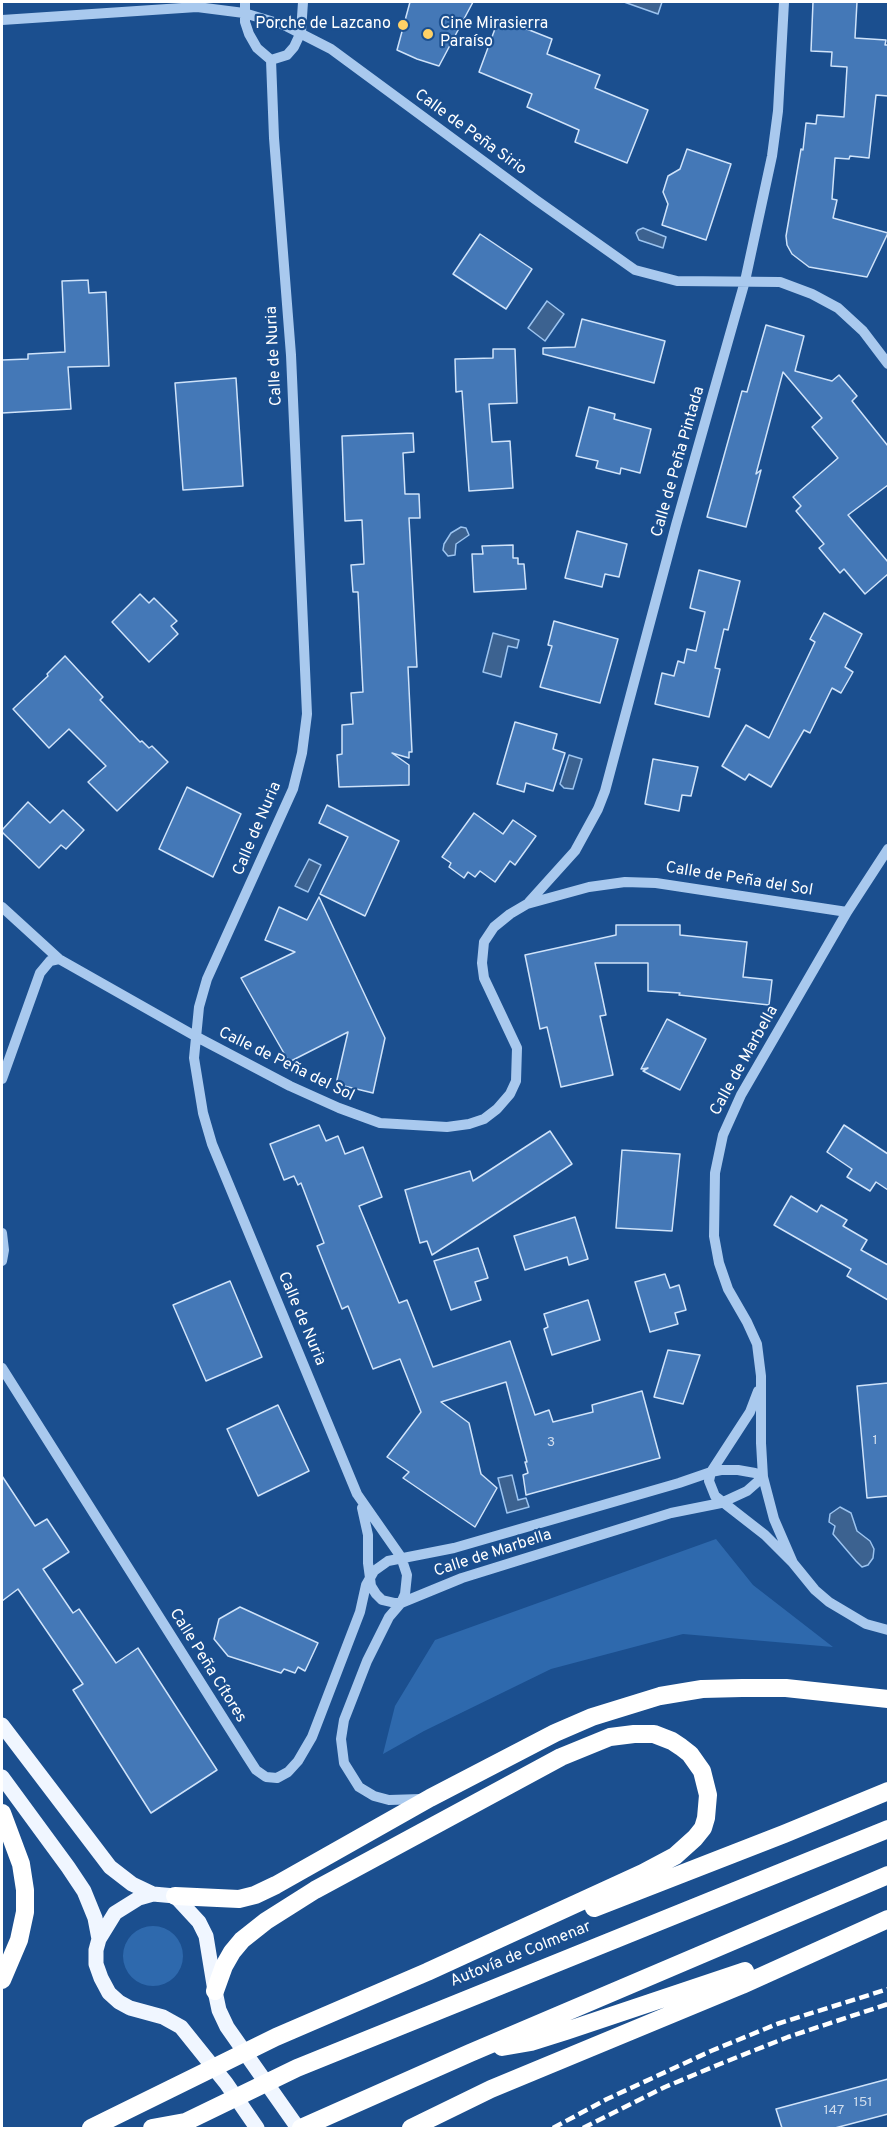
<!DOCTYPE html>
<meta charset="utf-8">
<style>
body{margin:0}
#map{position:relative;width:890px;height:2130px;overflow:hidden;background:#1b4f8f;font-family:Overpass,sans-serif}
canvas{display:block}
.frame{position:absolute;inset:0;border:3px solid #fff;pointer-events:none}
</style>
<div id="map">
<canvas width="890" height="2130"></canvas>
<div class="frame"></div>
</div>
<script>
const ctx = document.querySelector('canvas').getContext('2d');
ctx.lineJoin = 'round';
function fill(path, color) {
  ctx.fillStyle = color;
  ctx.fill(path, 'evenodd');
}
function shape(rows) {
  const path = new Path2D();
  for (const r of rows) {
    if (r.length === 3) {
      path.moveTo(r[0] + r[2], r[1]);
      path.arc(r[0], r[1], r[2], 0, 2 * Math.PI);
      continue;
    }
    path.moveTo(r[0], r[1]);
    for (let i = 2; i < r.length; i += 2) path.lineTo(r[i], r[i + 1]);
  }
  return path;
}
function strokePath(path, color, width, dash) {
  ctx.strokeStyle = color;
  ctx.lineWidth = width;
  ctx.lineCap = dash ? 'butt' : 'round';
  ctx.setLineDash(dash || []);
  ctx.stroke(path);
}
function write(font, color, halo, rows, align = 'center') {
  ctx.font = font + ' Overpass,sans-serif';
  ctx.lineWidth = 4.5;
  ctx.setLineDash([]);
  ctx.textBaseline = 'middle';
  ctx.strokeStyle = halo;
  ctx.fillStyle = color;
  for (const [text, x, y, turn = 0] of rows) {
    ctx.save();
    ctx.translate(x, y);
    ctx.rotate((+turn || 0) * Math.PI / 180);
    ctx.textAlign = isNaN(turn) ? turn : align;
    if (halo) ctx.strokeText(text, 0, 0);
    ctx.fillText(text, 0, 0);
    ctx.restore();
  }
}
fill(shape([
 [716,1539,753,1585,833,1647,683,1634,551,1669,424,1731,383,1754,395,1706,435,1640],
 [153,1956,30]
]), '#2e69ad');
const water = shape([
 [624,2,662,2,658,14,624,2],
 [643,228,666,237,663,248,639,240,636,233,638,230,643,228],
 [547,301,564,314,545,341,528,328,547,301],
 [461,527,466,528,469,535,456,544,455,555,448,556,443,550,444,544,451,533,461,527],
 [493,633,519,640,517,648,508,646,501,677,483,672,493,633],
 [569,755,582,759,573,789,564,788,560,784,569,755],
 [309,859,321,865,308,892,295,886,309,859],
 [512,1475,518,1500,526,1498,529,1507,507,1513,498,1478,512,1475],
 [840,1507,851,1513,857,1531,870,1541,874,1549,873,1558,868,1565,862,1567,856,1561,833,1534,835,1526,829,1522,830,1514,840,1507]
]);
fill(water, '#3c6290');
strokePath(water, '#9cc4f0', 1.5);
const building = shape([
 [410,2,473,2,439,66,417,59,397,50,410,2],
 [813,2,857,2,855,38,886,40,885,45,888,45,888,96,876,95,869,158,850,156,849,159,835,158,832,199,837,200,833,218,888,233,867,277,809,267,792,254,787,245,786,236,801,149,803,150,806,123,816,124,817,115,844,117,847,67,831,66,832,52,811,51,813,2],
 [499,18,552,39,547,54,600,75,595,88,648,110,627,163,575,142,579,130,527,107,532,94,479,72,499,18],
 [687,149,731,164,706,240,662,225,668,204,663,192,668,176,680,169,687,149],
 [480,234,532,269,506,309,453,274,480,234],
 [88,280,89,293,106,292,109,366,68,367,71,409,2,413,2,360,28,359,28,354,65,352,62,281,88,280],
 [582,319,665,341,654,383,543,354,543,348,575,347,582,319],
 [766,325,804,336,795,371,832,381,839,375,857,396,852,401,888,446,888,485,848,515,888,562,888,574,865,594,844,569,840,573,819,548,824,544,796,511,801,506,793,497,838,458,812,427,822,418,783,372,756,474,761,470,746,527,707,517,742,391,747,392,766,325],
 [493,349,515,349,517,403,489,404,492,442,510,441,513,488,469,491,462,391,456,392,455,359,493,358,493,349],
 [236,378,243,486,183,490,175,383,236,378],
 [589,407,615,414,614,419,651,429,640,473,621,468,620,474,596,468,598,461,576,456,589,407],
 [413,433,414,452,403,453,405,494,419,494,420,518,409,518,417,667,408,667,412,752,409,752,409,758,392,753,409,765,409,785,339,787,337,755,342,754,342,725,353,724,351,693,363,692,358,592,353,592,351,565,364,564,362,520,345,521,342,436,413,433],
 [577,531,627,544,619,577,605,574,602,587,565,578,577,531],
 [513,545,513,558,518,558,518,564,524,564,526,589,474,592,472,554,483,554,482,546,513,545],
 [699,570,740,581,728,630,724,629,715,668,720,669,709,717,655,704,662,673,674,676,678,661,684,663,687,649,696,651,705,612,690,608,699,570],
 [140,594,149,603,154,598,177,621,171,626,178,634,149,662,112,622,140,594],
 [824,613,862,634,845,667,853,672,841,693,832,688,810,733,804,730,771,787,749,774,745,780,722,766,746,725,769,738,815,642,810,639,824,613],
 [554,621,618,639,600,703,540,687,552,646,548,645,554,621],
 [65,656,103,697,100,700,140,742,142,741,149,748,152,746,168,762,117,811,88,782,106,766,69,729,49,748,13,709,48,676,47,674,65,656],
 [515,722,557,734,553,749,565,753,553,791,526,783,524,792,497,784,515,722],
 [653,759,698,767,691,796,682,795,679,811,645,804,653,759],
 [187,787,241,814,213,877,159,849,187,787],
 [28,802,50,823,63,810,84,830,66,849,61,845,39,868,2,832,2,830,28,802],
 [327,805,399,841,365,916,320,894,348,837,319,823,327,805],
 [474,813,503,834,513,820,536,836,515,865,510,861,495,882,480,871,475,877,468,872,464,878,449,867,451,863,442,857,474,813],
 [319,897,385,1038,373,1093,336,1084,348,1032,289,1062,241,978,295,952,265,940,279,907,307,920,319,897],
 [616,925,680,925,680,935,747,942,743,977,772,980,769,1005,679,995,680,993,648,991,648,963,595,963,606,1015,600,1016,613,1075,561,1087,547,1027,540,1029,525,955,616,935,616,925],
 [667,1019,706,1039,680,1090,643,1071,648,1068,641,1069,667,1019],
 [319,1125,326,1141,338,1136,345,1154,363,1147,382,1197,359,1206,399,1303,407,1300,433,1367,510,1341,535,1415,549,1410,553,1422,593,1412,592,1405,642,1391,660,1458,526,1495,523,1475,528,1473,525,1462,527,1462,506,1382,441,1402,469,1423,481,1474,497,1488,475,1527,403,1478,409,1472,387,1457,421,1412,400,1359,373,1369,348,1306,342,1309,317,1246,324,1243,301,1183,298,1185,294,1176,284,1180,270,1144,319,1125],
 [844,1125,888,1154,888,1190,876,1182,870,1191,847,1177,852,1169,827,1152,844,1125],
 [550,1131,572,1164,432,1255,427,1241,420,1243,405,1190,470,1171,473,1181,550,1131],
 [622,1150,680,1154,672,1231,616,1228,622,1150],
 [791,1196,817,1212,821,1205,847,1220,843,1226,867,1240,861,1250,888,1265,888,1300,847,1276,851,1269,774,1225,791,1196],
 [575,1217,588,1259,569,1265,567,1257,525,1270,514,1236,575,1217],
 [478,1248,488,1278,475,1282,481,1300,451,1310,434,1261,478,1248],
 [665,1274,670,1288,679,1285,686,1310,675,1313,678,1324,650,1332,635,1282,665,1274],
 [230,1281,262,1357,206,1381,173,1305,230,1281],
 [588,1300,600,1340,552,1355,544,1329,548,1327,544,1314,588,1300],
 [668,1350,700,1355,683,1404,654,1397,668,1350],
 [888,1383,888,1496,867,1498,857,1386,888,1383],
 [278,1405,309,1471,258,1496,227,1429,278,1405],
 [2,1476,35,1526,47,1519,69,1552,43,1569,73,1613,79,1609,116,1663,138,1648,217,1770,151,1813,73,1690,83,1684,18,1589,2,1601,2,1476],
 [240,1607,318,1643,305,1671,298,1667,295,1673,284,1669,281,1673,228,1656,214,1639,219,1619,240,1607],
 [888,2079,888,2114,835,2128,782,2128,776,2109,888,2079]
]);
fill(building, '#4478b7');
strokePath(building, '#cfe3fa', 1.5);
strokePath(shape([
 [245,2,245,22,249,34,257,48,271,60,287,55,294,47,301,32,303,2],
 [2,20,197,7,244,13,284,25,331,49,536,200,635,270,677,281,780,282,812,294,838,308,863,331,888,364],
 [271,60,274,138,291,355,307,714,302,753,293,789,207,979,199,1007,194,1058,203,1113,212,1144,357,1494,401,1557,407,1575,405,1594,401,1603,389,1617,367,1661,344,1720,341,1739,344,1763,359,1787,374,1796,389,1800,421,1799],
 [529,902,575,851,598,809,605,791,676,525,745,281,772,156,778,111,784,2],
 [2,907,59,959,195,1036,290,1086,339,1108,380,1123,447,1127,469,1124,484,1119,497,1109,510,1094,516,1081,517,1048,484,978,482,963,484,942,494,927,510,914,527,904,589,887,625,882,656,883,847,912],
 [2,1079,40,973,50,961,59,959],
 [2,1233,4,1250,2,1261],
 [2,1368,247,1756,256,1770,266,1777,277,1778,288,1772,298,1761,312,1737,360,1612,366,1585,374,1571,388,1561,454,1548,679,1483,711,1472,721,1470,738,1470,755,1473,763,1477,747,1491,721,1503,671,1513,462,1578,401,1603,395,1603,382,1600,376,1594,371,1586,370,1578,368,1563,368,1535,362,1508],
 [758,1391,750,1412,711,1472,709,1481,715,1496,765,1535,793,1563,815,1590,829,1602,866,1624,888,1630],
 [793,1563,774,1519,763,1477,761,1443,761,1376,757,1344,747,1322,728,1289,719,1263,714,1236,715,1173,723,1135,741,1095,847,912,888,849]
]), '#a9c9ee', 10);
strokePath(shape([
 [2,1725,110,1867,132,1884,153,1894],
 [2,1777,68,1867,84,1891,95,1918,99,1939],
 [257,2128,226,2083,181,2027,163,2017,130,2008,119,2002,109,1993,101,1978,96,1964,96,1950,99,1939,115,1913,139,1898,153,1894,175,1896,199,1922,206,1936,215,1991,219,2010,227,2027,298,2128]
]), '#f0f6ff', 15);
strokePath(shape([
 [2,1813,21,1864,25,1890,25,1912,19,1940,2,1980],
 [175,1896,239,1899,255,1895,276,1885,430,1798,555,1733,592,1717,660,1696,702,1689,742,1688,786,1688,888,1699],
 [594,1908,784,1834,888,1791],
 [502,2047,531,2042,566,2031,745,1971],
 [91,2128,276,2037,427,1972,643,1873,675,1856,695,1838,703,1828,706,1818,708,1795,702,1771,690,1754,681,1747,672,1741,654,1734,634,1734,610,1737,561,1757,315,1890,266,1921,242,1940,232,1952,224,1966,215,1991],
 [152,2128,185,2122],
 [173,2128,297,2068,888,1829],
 [301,2128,470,2053,888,1875],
 [411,2128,491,2089,742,1985,888,1919]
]), '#fff', 18);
strokePath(shape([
 [553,2128,607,2099,711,2051,777,2024,888,1989],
 [583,2128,665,2087,720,2064,788,2037,888,2004]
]), '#fff', 4.5, [10, 4.5]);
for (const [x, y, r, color] of [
 [403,25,6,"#ffd166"],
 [428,34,6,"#ffd166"]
]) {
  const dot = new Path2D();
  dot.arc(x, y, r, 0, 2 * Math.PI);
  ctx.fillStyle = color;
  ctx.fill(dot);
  strokePath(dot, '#1b4f8f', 2);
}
write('14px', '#d0dded', null, [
 ["1",875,1441],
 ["3",551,1443],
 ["151",863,2103],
 ["147",834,2111]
]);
write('16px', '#fff', '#1b4f8f', [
 ["Porche de Lazcano",391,25],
 ["Cine Mirasierra",440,25,"left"],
 ["Paraíso",440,43,"left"]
], 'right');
write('16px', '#fff', '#1b4f8f', [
 ["Calle de Peña Sirio",470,133,36],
 ["Calle de Nuria",275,356,-93],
 ["Calle de Peña Pintada",679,462,-74],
 ["Calle de Nuria",258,829,-67],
 ["Calle de Peña del Sol",739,880,9],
 ["Calle de Marbella",745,1061,-61],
 ["Calle de Peña del Sol",286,1065,26],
 ["Calle de Nuria",301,1319,67],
 ["Calle de Marbella",493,1554,-18],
 ["Calle Peña Cítores",207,1666,58],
 ["Autovía de Colmenar",521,1955,-22]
]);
</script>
